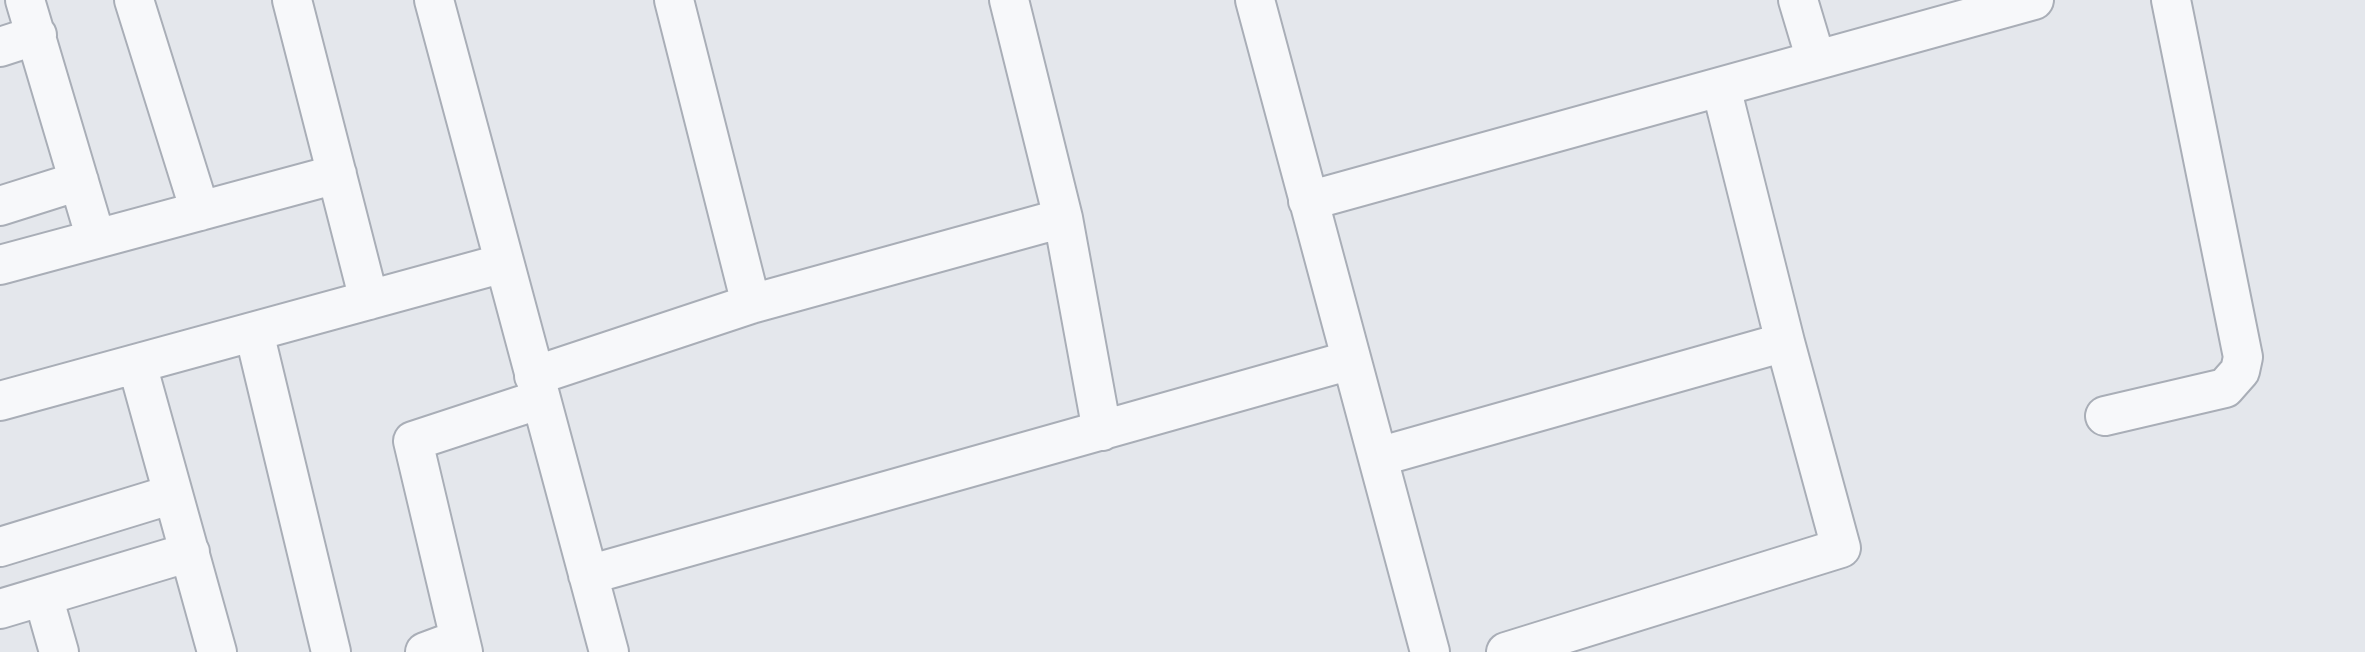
<!DOCTYPE html>
<style>
body{margin:0}
canvas{display:block;background:#e4e7ec}
</style>
<canvas width="2365" height="652"></canvas>
<script>
const ctx = document.querySelector('canvas').getContext('2d');
ctx.lineJoin = 'round';
function shape(rows) {
  const path = new Path2D();
  for (const r of rows) {
    path.moveTo(r[0], r[1]);
    for (let i = 2; i < r.length; i += 2) path.lineTo(r[i], r[i + 1]);
  }
  return path;
}
function strokePath(path, color, width, dash) {
  ctx.strokeStyle = color;
  ctx.lineWidth = width;
  ctx.lineCap = dash ? 'butt' : 'round';
  ctx.setLineDash(dash || []);
  ctx.stroke(path);
}
const minor = shape([
 [25,0,96,239],
 [134,0,200,211],
 [292,0,369,300],
 [434,0,609,652],
 [674,0,751,304],
 [1009,0,1063,218,1102,431],
 [1255,0,1430,652],
 [1798,0,1816,60],
 [0,47,37,35],
 [1308,201,2034,0],
 [0,206,79,181],
 [0,265,337,174],
 [254,332,331,652],
 [137,364,217,652],
 [534,376,751,304,1063,218],
 [0,401,504,263],
 [2105,416,2225,388,2240,371,2243,357,2171,0],
 [1378,457,1785,342,1721,87],
 [0,547,173,494],
 [588,575,1351,360],
 [43,596,59,652],
 [0,609,190,552],
 [425,652,460,639],
 [463,652,413,441,541,399],
 [1506,652,1841,548,1785,342]
]);
strokePath(minor, '#a9aeb7', 42);
strokePath(minor, '#f7f8fa', 38);
</script>
